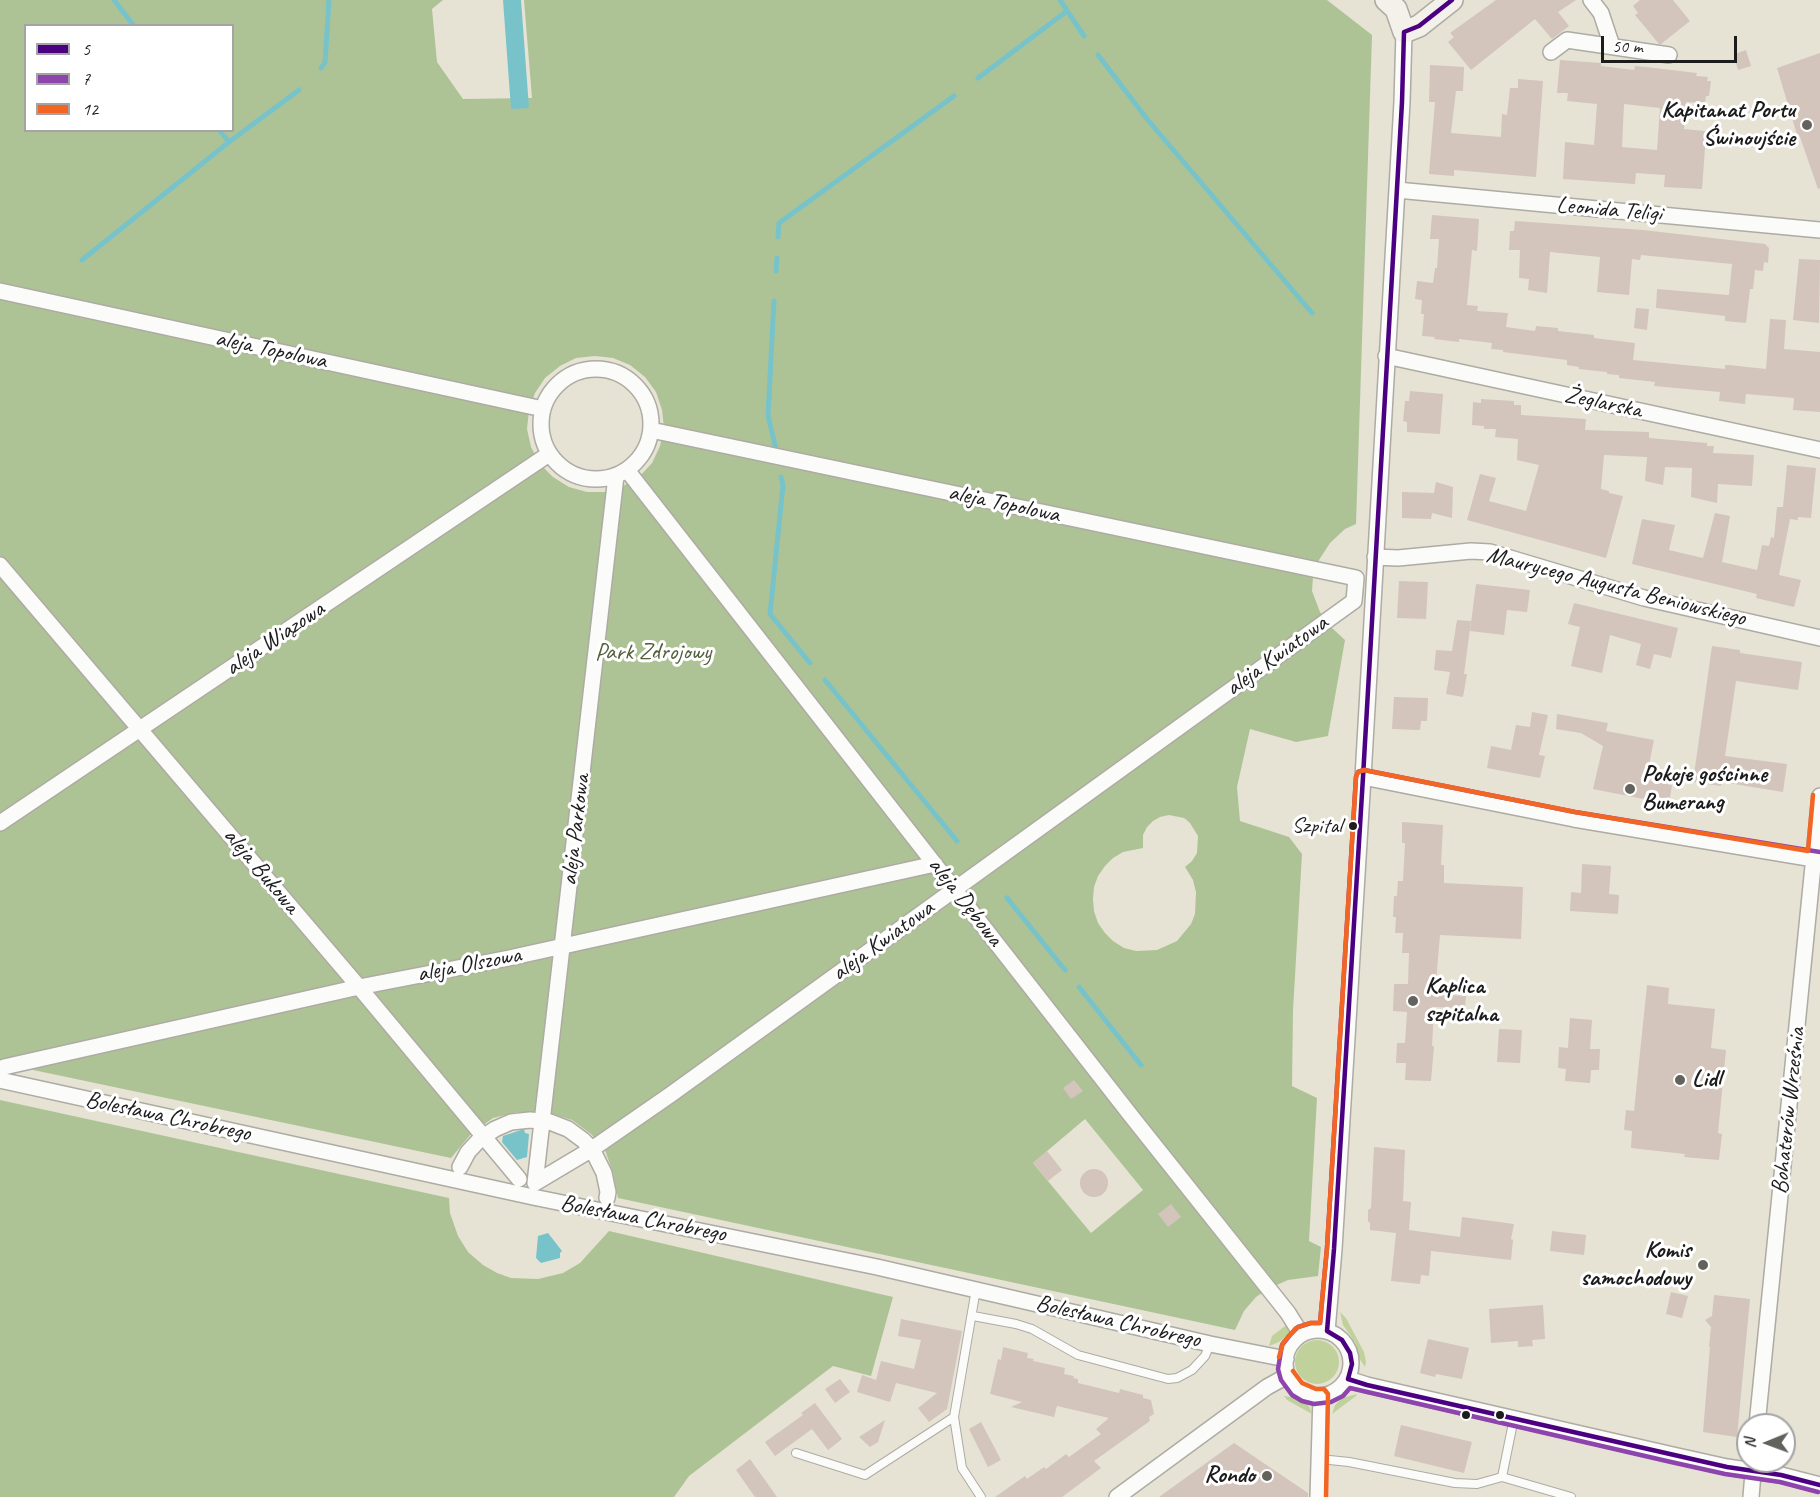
<!DOCTYPE html>
<meta charset="utf-8">
<style>
body{margin:0}
#map{position:relative;width:1820px;height:1497px;overflow:hidden;background:#e6e3d5;font-family:Caveat,sans-serif}
canvas{display:block}
.legend{position:absolute;left:24px;top:24px;width:210px;height:108px;box-sizing:border-box;background:#fff;border:2px solid #a4a4a4;margin:0;padding:8px 10px;list-style:none;font-size:18px;color:#1c1c1c}
.legend li{display:flex;align-items:center;gap:12px;height:30px}
.legend b{width:30px;border:2px solid #a4a4a4}
.north{position:absolute;left:1736px;top:1413px;width:60px;height:60px;box-sizing:border-box;background:#fff;border:2px solid #a4a4a4;border-radius:50%;rotate:269deg;font-size:16px;font-weight:700;line-height:24px;text-align:center;color:#1c1c1c}
.north::after{content:'';display:block;margin:auto;width:21px;height:27px;background:#63625d;clip-path:polygon(50% 0,100% 100%,50% 72%,0 100%)}
.scale{position:absolute;left:1601px;top:36px;width:136px;height:27px;box-sizing:border-box;border:3px solid #1c1c1c;border-top:0;padding-left:8px;font-size:18px;line-height:21px;white-space:nowrap;color:#1c1c1c;-webkit-text-stroke:4px #fff;paint-order:stroke}
</style>
<div id="map">
<canvas width="1820" height="1497"></canvas>
<ul class="legend">
<li><b style="height:8px;background:#4b0082"></b>5</li>
<li><b style="height:8px;background:#8e44ad"></b>7</li>
<li><b style="height:8px;background:#f26522"></b>12</li>
</ul>
<div class="north">N</div>
<div class="scale">50 m</div>
</div>
<script>
const ctx = document.querySelector('canvas').getContext('2d');
ctx.lineJoin = 'round';
function fill(path, color) {
  ctx.fillStyle = color;
  ctx.fill(path, 'evenodd');
}
function shape(rows) {
  const path = new Path2D();
  for (const r of rows) {
    if (r.length === 3) {
      path.moveTo(r[0] + r[2], r[1]);
      path.arc(r[0], r[1], r[2], 0, 2 * Math.PI);
      continue;
    }
    path.moveTo(r[0], r[1]);
    for (let i = 2; i < r.length; i += 2) path.lineTo(r[i], r[i + 1]);
  }
  return path;
}
function strokePath(path, color, width, dash) {
  ctx.strokeStyle = color;
  ctx.lineWidth = width;
  ctx.lineCap = dash ? 'butt' : 'round';
  ctx.setLineDash(dash || []);
  ctx.stroke(path);
}
function write(font, color, halo, rows, align = 'center') {
  ctx.font = font + ' Caveat,sans-serif';
  ctx.lineWidth = 6;
  ctx.setLineDash([]);
  ctx.textBaseline = 'middle';
  ctx.strokeStyle = halo;
  ctx.fillStyle = color;
  for (const [text, x, y, turn = 0] of rows) {
    ctx.save();
    ctx.translate(x, y);
    ctx.rotate((+turn || 0) * Math.PI / 180);
    ctx.textAlign = isNaN(turn) ? turn : align;
    if (halo) ctx.strokeText(text, 0, 0);
    ctx.fillText(text, 0, 0);
    ctx.restore();
  }
}
fill(shape([
 [1340,1312,1346,1318,1364,1352,1366,1362,1365,1367,1359,1358,1355,1342,1343,1325],
 [1289,1323,1289,1333,1279,1342,1269,1346,1272,1336],
 [1317,1362,22],
 [1357,1394,1356,1396,1332,1414,1335,1405,1342,1398],
 [1284,1396,1297,1398,1305,1401,1310,1408,1312,1414,1287,1400]
]), '#c1d19b');
fill(shape([
 [0,0,443,0,432,9,437,62,463,99,532,98,524,0,1327,0,1372,35,1356,524,1345,529,1330,543,1319,560,1313,577,1312,591,1320,612,1332,628,1345,640,1328,736,1296,742,1250,729,1237,787,1240,821,1289,837,1302,854,1293,1011,1292,1086,1317,1098,1309,1241,1321,1247,1318,1276,1288,1280,1268,1289,1256,1297,1244,1311,1235,1330,618,1198,613,1173,605,1150,591,1134,572,1120,549,1113,517,1112,493,1118,471,1134,451,1158,0,1063],
 [26,26,232,26,232,130,26,130],
 [595,356,613,358,630,365,645,377,656,392,662,410,664,428,660,446,652,463,639,477,623,486,605,492,587,492,569,487,553,477,540,464,531,447,527,429,529,411,535,393,545,378,560,366,576,358],
 [1169,815,1184,818,1190,823,1198,836,1197,853,1192,861,1185,867,1193,880,1196,892,1195,914,1191,924,1177,941,1157,950,1136,951,1124,948,1113,941,1105,933,1098,923,1094,911,1093,899,1094,887,1098,876,1105,866,1113,858,1123,852,1143,848,1143,835,1147,827,1153,821,1160,817],
 [1085,1119,1143,1190,1091,1233,1033,1163],
 [0,1100,449,1198,450,1213,458,1236,468,1252,483,1265,497,1273,511,1278,538,1279,563,1273,580,1263,609,1231,893,1297,871,1376,833,1366,689,1476,674,1497,0,1497]
]), '#aec395');
fill(shape([
 [503,0,521,0,529,108,511,109],
 [524,1129,525,1133,529,1134,527,1157,517,1160,502,1142,503,1136],
 [548,1233,562,1251,560,1253,560,1258,541,1263,536,1258,538,1236]
]), '#77c3c9');
strokePath(shape([
 [114,0,134,26],
 [1060,0,1084,36],
 [1098,55,1147,119,1312,313],
 [321,68,325,63,329,0],
 [978,78,1067,11],
 [219,130,229,142,299,90],
 [778,237,779,223,954,96],
 [82,260,229,142],
 [776,271,777,258],
 [774,301,768,416,776,449],
 [781,477,783,485,770,614,810,663],
 [825,680,957,841],
 [1007,898,1065,970],
 [1079,987,1141,1065]
]), '#77c3c9', 5);
fill(shape([
 [1496,0,1576,0,1558,12,1569,26,1552,39,1535,19,1471,70,1448,42,1454,37,1450,33],
 [1640,0,1673,0,1690,21,1661,44,1659,44,1635,15,1638,13,1633,6],
 [1746,50,1751,66,1738,70,1735,60,1735,54],
 [1820,53,1820,188,1818,189,1800,137,1798,138,1777,68],
 [1560,60,1601,63,1601,66,1634,70,1635,66,1646,67,1697,73,1696,76,1708,77,1707,81,1711,81,1709,96,1706,96,1705,103,1686,102,1684,129,1714,132,1713,149,1705,148,1702,189,1664,187,1665,175,1636,173,1635,184,1563,179,1565,142,1594,145,1597,104,1567,101,1568,93,1557,93],
 [1624,104,1660,108,1657,150,1622,147],
 [1430,65,1464,67,1463,91,1456,91,1451,133,1501,137,1502,114,1507,115,1510,88,1518,88,1518,79,1543,81,1536,177,1454,170,1454,176,1429,174,1435,102,1429,102],
 [1432,215,1479,219,1477,251,1472,250,1467,305,1478,306,1477,311,1508,313,1506,327,1535,331,1536,326,1558,328,1558,331,1594,335,1594,338,1635,343,1633,360,1725,369,1725,365,1729,365,1766,369,1770,319,1786,320,1784,349,1820,352,1820,412,1793,410,1794,398,1746,394,1745,404,1719,401,1720,392,1654,386,1655,382,1619,378,1619,375,1607,374,1607,372,1579,369,1579,367,1567,365,1567,360,1503,352,1503,350,1491,349,1492,343,1459,339,1459,342,1434,339,1435,337,1422,336,1424,314,1421,314,1422,300,1415,299,1417,281,1433,283,1435,268,1437,268,1439,239,1430,239],
 [1515,221,1643,230,1765,244,1769,248,1768,263,1764,262,1763,271,1755,270,1753,289,1750,289,1746,323,1725,321,1725,316,1656,308,1657,289,1729,295,1732,264,1641,255,1640,260,1632,259,1629,295,1597,292,1600,257,1550,252,1547,293,1528,290,1529,279,1519,278,1520,250,1509,250,1510,231,1514,231],
 [1799,259,1820,260,1819,323,1793,320],
 [1636,308,1649,309,1647,330,1634,328],
 [1410,391,1443,394,1440,434,1407,432,1407,422,1403,421,1405,401,1409,401],
 [1481,399,1514,401,1514,405,1521,405,1521,415,1586,419,1585,430,1649,432,1649,438,1707,443,1707,446,1714,446,1713,453,1754,455,1752,486,1718,484,1717,503,1691,497,1692,468,1665,467,1663,485,1645,481,1647,457,1604,455,1601,489,1609,491,1609,493,1623,496,1606,558,1467,520,1480,474,1496,478,1489,501,1526,511,1539,465,1517,460,1518,439,1495,437,1496,429,1484,429,1484,426,1472,425,1473,402,1481,403],
 [1787,465,1816,468,1811,518,1798,517,1798,520,1790,519,1779,575,1801,580,1794,607,1756,598,1757,594,1632,564,1642,519,1675,525,1669,550,1703,558,1715,513,1730,516,1722,562,1757,570,1762,545,1769,546,1771,537,1774,538,1777,507,1783,507],
 [1436,482,1453,487,1452,518,1432,513,1431,519,1402,518,1402,492,1434,493],
 [1399,581,1428,582,1426,619,1397,618],
 [1476,584,1530,590,1527,612,1507,610,1504,635,1470,631],
 [1574,603,1678,628,1671,658,1654,654,1650,669,1636,665,1641,644,1610,635,1602,673,1571,666,1580,627,1568,624],
 [1457,620,1471,621,1464,674,1467,674,1463,697,1446,694,1450,672,1434,670,1436,650,1452,651],
 [1712,646,1740,650,1740,653,1802,662,1798,690,1736,681,1725,756,1787,764,1783,792,1722,782,1721,786,1693,782],
 [1394,697,1428,698,1427,721,1421,721,1420,730,1392,729],
 [1532,712,1548,715,1539,755,1545,756,1540,778,1487,768,1491,746,1511,750,1516,725,1530,727],
 [1557,714,1608,723,1606,731,1654,740,1646,780,1672,785,1669,804,1593,789,1603,746,1581,733,1556,729],
 [1402,822,1443,825,1441,865,1444,865,1444,883,1523,887,1521,939,1440,935,1435,994,1466,996,1465,1008,1434,1007,1432,1046,1434,1046,1431,1081,1405,1080,1406,1063,1396,1063,1397,1043,1405,1043,1407,1012,1393,1011,1394,984,1408,984,1409,953,1402,953,1403,933,1395,933,1396,917,1393,917,1394,896,1397,896,1398,881,1403,881,1405,843,1402,843],
 [1582,864,1611,866,1609,894,1619,895,1618,914,1570,911,1571,892,1581,893],
 [1647,985,1669,988,1668,1004,1715,1009,1711,1048,1726,1050,1718,1133,1722,1134,1719,1160,1684,1157,1685,1154,1631,1148,1632,1131,1624,1130,1626,1110,1634,1111],
 [1570,1018,1592,1020,1590,1049,1600,1049,1599,1070,1591,1070,1590,1083,1565,1081,1566,1069,1558,1068,1559,1047,1568,1048],
 [1499,1029,1522,1030,1520,1063,1497,1062],
 [1074,1080,1083,1091,1071,1099,1063,1088],
 [1374,1147,1405,1150,1403,1201,1411,1202,1409,1230,1460,1237,1462,1217,1514,1224,1511,1239,1513,1240,1511,1260,1431,1251,1429,1276,1421,1275,1420,1284,1391,1281,1396,1233,1370,1230,1370,1223,1368,1221,1368,1210,1371,1208],
 [1047,1151,1062,1170,1048,1181,1033,1163],
 [1094,1183,14],
 [1171,1204,1181,1217,1168,1227,1158,1214],
 [1552,1231,1586,1235,1584,1255,1550,1251],
 [1671,1292,1688,1296,1682,1318,1666,1314],
 [1714,1295,1750,1299,1737,1437,1703,1432,1710,1347,1709,1347,1711,1327,1705,1320,1712,1316],
 [1543,1305,1545,1339,1532,1340,1533,1346,1518,1347,1518,1341,1491,1343,1489,1309],
 [901,1319,962,1331,947,1409,929,1422,918,1408,937,1393,896,1383,890,1402,857,1392,862,1375,876,1380,881,1361,914,1369,921,1340,898,1336],
 [1428,1339,1469,1348,1462,1379,1436,1374,1435,1377,1420,1373],
 [1003,1347,1028,1353,1027,1358,1034,1359,1033,1361,1065,1368,1064,1374,1074,1376,1073,1378,1078,1379,1078,1383,1119,1393,1120,1389,1143,1395,1143,1398,1151,1400,1154,1414,1149,1417,1150,1421,1094,1461,1101,1468,1062,1497,995,1497,1025,1476,1027,1479,1044,1467,1046,1469,1066,1454,1069,1457,1101,1434,1096,1429,1109,1418,1057,1406,1054,1417,1011,1407,1022,1402,990,1394,998,1359,1001,1360],
 [840,1379,850,1392,835,1403,825,1389],
 [815,1403,842,1439,828,1450,812,1429,775,1456,765,1442,803,1415,801,1413],
 [885,1420,878,1442,870,1447,859,1437],
 [981,1422,1001,1460,988,1467,969,1429],
 [1401,1425,1472,1442,1464,1473,1394,1456],
 [1234,1443,1308,1493,1308,1497,1159,1497],
 [750,1459,770,1487,777,1497,755,1497,736,1470]
]), '#d3c4bc');
const lane = shape([
 [973,1316,1016,1324,1032,1329,1078,1355,1168,1379,1177,1378,1192,1370,1205,1356,1210,1344],
 [954,1417,962,1468,981,1497],
 [796,1453,865,1475,954,1417,976,1289],
 [1320,1459,1349,1462,1455,1483,1477,1484,1502,1477,1571,1497],
 [1502,1477,1514,1418]
]);
const street = shape([
 [1591,0,1601,13,1612,46],
 [1551,52,1567,40,1669,55],
 [1397,190,1820,230],
 [0,291,543,409],
 [1386,356,1820,450],
 [596,424,55],
 [627,470,1132,1117,1288,1313,1301,1334],
 [1375,557,1398,558,1471,551,1490,552,1644,598,1820,638],
 [0,565,359,987,519,1179],
 [1363,777,1574,819,1820,860],
 [0,823,549,454],
 [4,1067,359,987,509,958,935,864],
 [0,1080,533,1197,877,1267,1210,1344,1286,1359],
 [460,1167,468,1152,480,1139,495,1129,511,1122,530,1120,550,1122,568,1129,583,1140,592,1149,604,1173,608,1192,607,1198],
 [535,1183,592,1149,670,1095,1354,601,1356,578,651,430],
 [535,1183,616,476],
 [1318,1363,33],
 [1327,1331,1334,1249,1363,777,1402,102,1404,32],
 [1348,1379,1367,1385,1673,1455,1727,1467,1781,1475,1820,1485],
 [1757,1425,1820,796],
 [1117,1497,1267,1387,1287,1376],
 [1318,1497,1321,1396],
 [1751,1497,1754,1461]
]);
const secondary = shape([
 [1386,0,1396,9,1404,32,1419,26,1452,0]
]);
strokePath(lane, '#adaba3', 10);
strokePath(street, '#adaba3', 18);
strokePath(secondary, '#adaba3', 24);
strokePath(lane, '#fbfbf9', 8);
strokePath(street, '#fbfbf9', 15);
strokePath(secondary, '#f4f1eb', 21);
strokePath(shape([
 [1452,0,1419,26,1404,32,1402,102,1363,777,1334,1249,1327,1331,1342,1340,1350,1353,1352,1364,1348,1379,1367,1385,1727,1467,1781,1475,1820,1485]
]), '#4b0082', 4.5);
strokePath(shape([
 [1818,1492,1780,1482,1725,1474,1671,1462,1350,1388,1343,1396,1331,1402,1314,1404,1302,1401,1292,1395,1281,1380,1278,1369,1282,1345,1290,1335,1298,1327,1311,1323,1320,1323,1327,1248,1356,777,1358,772,1364,770,1575,812,1820,852]
]), '#8e44ad', 4.5);
strokePath(shape([
 [1279,1357,1283,1343,1296,1328,1310,1323,1320,1323,1327,1248,1356,777,1358,772,1364,770,1575,812,1808,851,1813,795],
 [1293,1371,1302,1383,1316,1389,1324,1389,1328,1394,1326,1497]
]), '#f26522', 4.5);
for (const [x, y, r, color] of [
 [1807,125,6,"#63625d"],
 [1630,789,6,"#63625d"],
 [1353,826,5,"#1c1c1c"],
 [1413,1001,6,"#63625d"],
 [1680,1080,6,"#63625d"],
 [1703,1265,6,"#63625d"],
 [1466,1415,5,"#1c1c1c"],
 [1500,1415,5,"#1c1c1c"],
 [1267,1476,6,"#63625d"]
]) {
  const dot = new Path2D();
  dot.arc(x, y, r, 0, 2 * Math.PI);
  ctx.fillStyle = color;
  ctx.fill(dot);
  strokePath(dot, '#fff', 2);
}
write('22px', '#1c1c1c', '#fff', [
 ["Szpital",1342,826]
], 'right');
write('bold 24px', '#1c1c1c', '#fff', [
 ["Kapitanat Portu",1795,111],
 ["Świnoujście",1795,139],
 ["Pokoje gościnne",1642,775,"left"],
 ["Bumerang",1642,803,"left"],
 ["Kaplica",1425,987,"left"],
 ["szpitalna",1425,1015,"left"],
 ["Lidl",1692,1080,"left"],
 ["Komis",1691,1251],
 ["samochodowy",1691,1279],
 ["Rondo",1255,1476]
], 'right');
write('24px', '#1c1c1c', '#fff', [
 ["Leonida Teligi",1609,210,5],
 ["aleja Topolowa",271,350,12],
 ["Żeglarska",1603,403,12],
 ["aleja Topolowa",1004,504,12],
 ["Maurycego Augusta Beniowskiego",1616,587,14],
 ["aleja Wiązowa",275,639,-34],
 ["aleja Kwiatowa",1277,656,-36],
 ["aleja Parkowa",576,830,-83],
 ["aleja Bukowa",261,871,50],
 ["aleja Dębowa",965,902,52],
 ["aleja Kwiatowa",883,941,-36],
 ["aleja Olszowa",469,965,-11],
 ["Bohaterów Września",1789,1111,-84],
 ["Bolesława Chrobrego",168,1117,12],
 ["Bolesława Chrobrego",643,1219,11],
 ["Bolesława Chrobrego",1118,1322,13]
]);
write('24px', '#525f3c', '#fff', [
 ["Park Zdrojowy",653,653]
]);
</script>
